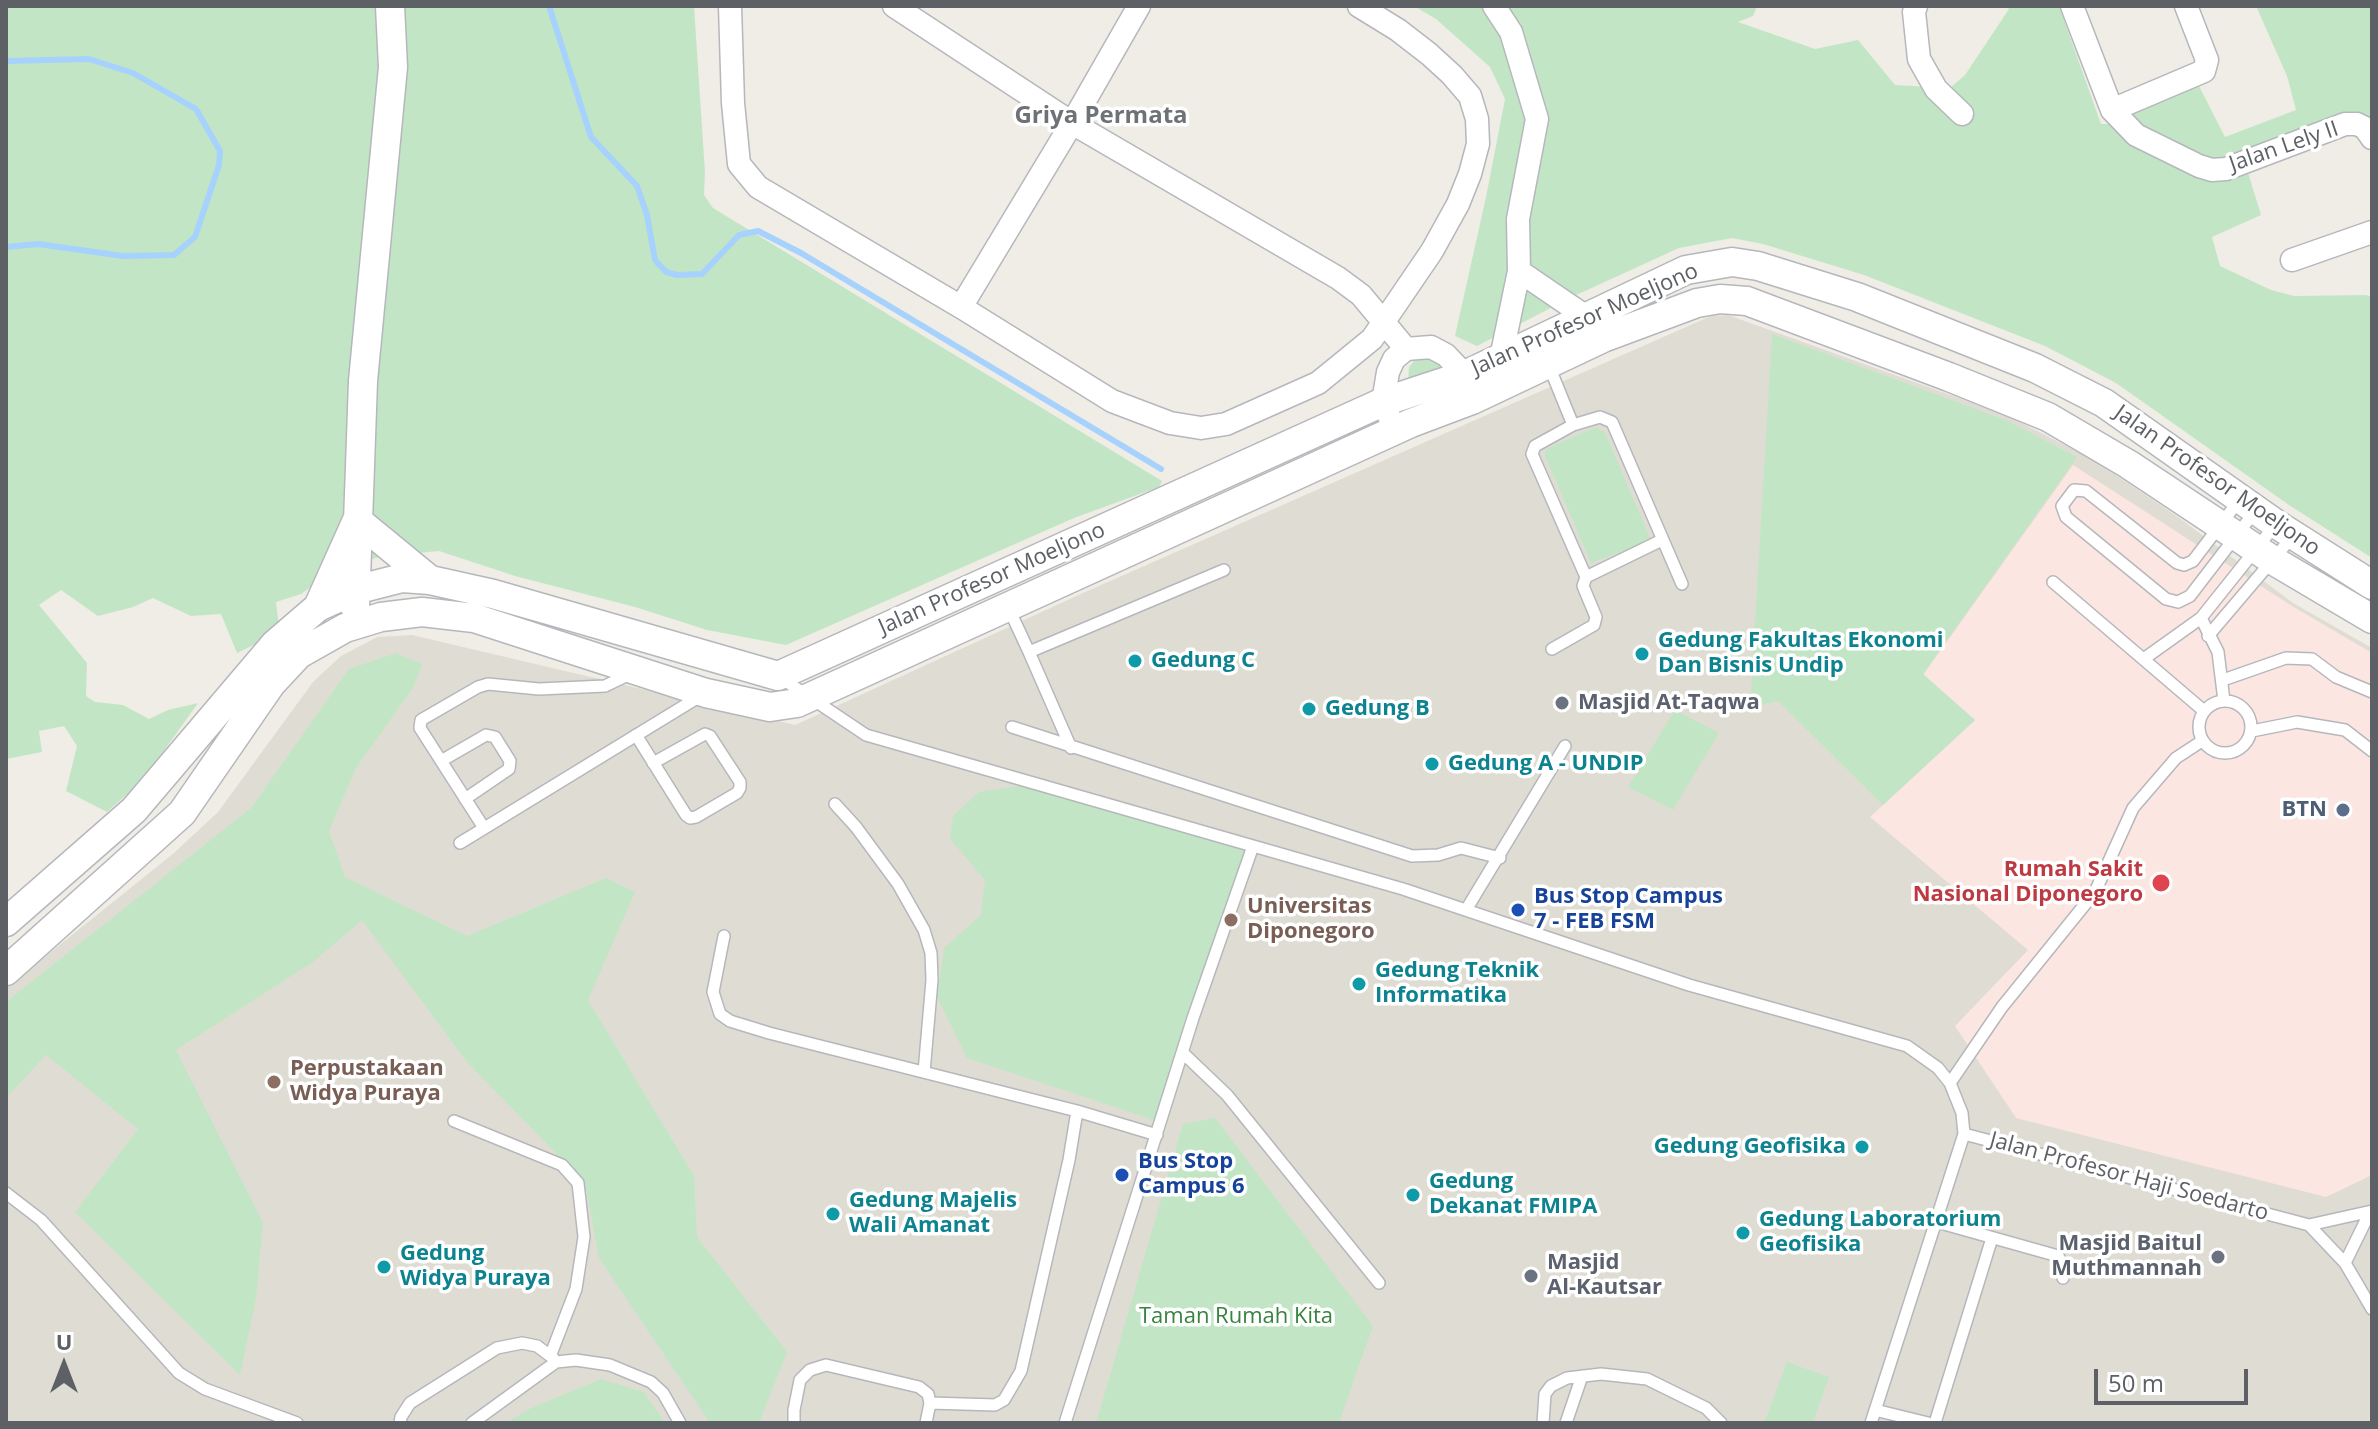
<!DOCTYPE html>
<style>
body{margin:0}
#map{position:relative;width:2378px;height:1429px;overflow:hidden;background:#efede5;font-family:"Open Sans",sans-serif}
canvas{display:block}
.frame{position:absolute;inset:0;border:8px solid #5d6065;pointer-events:none}
.north{position:absolute;left:24px;top:1325px;width:80px;height:80px;-webkit-text-stroke:6px #fff;paint-order:stroke;rotate:0deg;font-size:22px;font-weight:700;line-height:32px;text-align:center;color:#5d6065}
.north::after{content:'';display:block;margin:auto;width:28px;height:36px;background:#5d6065;clip-path:polygon(50% 0,100% 100%,50% 72%,0 100%)}
.scale{position:absolute;left:2094px;top:1369px;width:154px;height:36px;box-sizing:border-box;border:4px solid #5d6065;border-top:0;padding-left:10px;font-size:24px;line-height:28px;white-space:nowrap;color:#5d6065;-webkit-text-stroke:6px #fff;paint-order:stroke}
</style>
<div id="map">
<canvas width="2378" height="1429"></canvas>
<div class="frame"></div>
<div class="north">U</div>
<div class="scale">50 m</div>
</div>
<script>
const ctx = document.querySelector('canvas').getContext('2d');
ctx.lineJoin = 'round';
function fill(path, color) {
  ctx.fillStyle = color;
  ctx.fill(path, 'evenodd');
}
function shape(rows) {
  const path = new Path2D();
  for (const r of rows) {
    if (r.length === 3) {
      path.moveTo(r[0] + r[2], r[1]);
      path.arc(r[0], r[1], r[2], 0, 2 * Math.PI);
      continue;
    }
    path.moveTo(r[0], r[1]);
    for (let i = 2; i < r.length; i += 2) path.lineTo(r[i], r[i + 1]);
  }
  return path;
}
function strokePath(path, color, width, dash) {
  ctx.strokeStyle = color;
  ctx.lineWidth = width;
  ctx.lineCap = dash ? 'butt' : 'round';
  ctx.setLineDash(dash || []);
  ctx.stroke(path);
}
function write(font, color, halo, rows, align = 'center') {
  ctx.font = font + ' "Open Sans",sans-serif';
  ctx.lineWidth = 7;
  ctx.setLineDash([]);
  ctx.textBaseline = 'middle';
  ctx.strokeStyle = halo;
  ctx.fillStyle = color;
  for (const [text, x, y, turn = 0] of rows) {
    ctx.save();
    ctx.translate(x, y);
    ctx.rotate((+turn || 0) * Math.PI / 180);
    ctx.textAlign = isNaN(turn) ? turn : align;
    if (halo) ctx.strokeText(text, 0, 0);
    ctx.fillText(text, 0, 0);
    ctx.restore();
  }
}
fill(shape([
 [1728,315,2006,415,2092,459,2178,517,2293,603,2372,648,2372,1423,6,1423,6,988,174,853,218,812,313,682,341,656,377,637,412,635,795,725,1083,593,1711,316]
]), '#dfddd3');
fill(shape([
 [2073,465,2292,606,2372,653,2372,1175,2326,1197,2016,1118,1955,1026,2028,950,1870,817,1975,720,1923,675]
]), '#fbe6e2');
fill(shape([
 [6,6,694,6,705,173,704,195,713,208,1162,481,1159,487,1074,518,786,645,707,630,635,607,515,576,439,551,383,556,335,570,301,594,276,602,279,627,266,639,237,653,221,614,191,616,153,598,133,607,98,616,61,590,39,605,87,663,86,696,95,702,123,705,149,719,168,710,198,703,143,780,107,812,66,791,77,746,64,726,39,731,42,752,6,759],
 [1414,6,1757,6,1753,16,1738,22,1815,49,1858,40,1895,85,1950,88,1965,75,2009,9,2005,6,2059,6,2101,124,2112,124,2133,107,2199,86,2225,137,2296,110,2287,76,2256,6,2372,6,2372,120,2363,113,2242,153,2261,215,2212,237,2220,266,2271,290,2294,296,2366,295,2372,297,2372,558,2289,505,2116,383,2045,346,1864,275,1763,244,1732,238,1679,248,1574,296,1477,346,1455,336,1486,197,1505,99,1490,67,1436,19],
 [1772,334,2006,420,2077,457,1923,674,1975,720,1883,805,1778,701,1750,708],
 [1427,357,1444,365,1408,383,1409,367,1414,361],
 [1596,427,1605,432,1650,538,1645,543,1591,563,1545,456,1545,451,1550,447],
 [396,653,422,664,413,688,356,768,329,831,345,877,467,936,606,878,635,892,588,1000,694,1176,697,1237,787,1352,759,1423,710,1423,599,1258,585,1183,466,1061,362,920,313,962,176,1050,263,1223,256,1299,240,1375,75,1212,138,1129,46,1055,6,1098,6,1002,251,808,349,669],
 [1675,710,1719,733,1673,810,1628,787],
 [1026,785,1245,850,1154,1120,967,1058,937,997,944,948,981,915,985,880,950,839,953,816,979,792],
 [1215,1118,1373,1326,1339,1423,1096,1423,1183,1124],
 [1787,1362,1829,1377,1813,1423,1764,1423],
 [601,1379,644,1392,665,1423,506,1423,529,1409]
]), '#c2e6c5');
strokePath(shape([
 [549,6,591,137,637,186,647,215,655,260,666,272,677,275,702,274,739,235,758,231,801,253,1161,469],
 [6,61,89,59,133,73,196,109,220,151,219,165,195,237,174,255,123,256,38,244,6,247]
]), '#a7d2fd', 6);
const service = shape([
 [1549,366,1573,425,1600,417,1612,422,1682,584],
 [1573,425,1535,446,1532,454,1586,577],
 [2240,499,2193,561,2184,565,2177,563,2086,491,2074,490,2062,506,2066,517,2166,599,2178,602,2190,596,2256,510],
 [2053,582,2204,711],
 [1009,609,1029,652],
 [2208,636,2293,536],
 [1552,649,1594,625,1596,617,1583,586,1586,577,1662,540],
 [2145,658,2201,618],
 [781,678,866,735,1403,889,1689,985,1907,1046,1938,1068,1950,1083,1962,1113,1964,1134,1871,1423],
 [2223,680,2286,658,2312,659,2336,677,2372,692],
 [2225,727,26],
 [2224,701,2218,652,2201,618,2276,524],
 [1012,727,1412,856,1438,855,1461,848,1500,858],
 [2252,731,2297,722,2345,730,2372,751],
 [636,735,686,815,690,818,696,817,737,793,740,788,740,782,710,736,705,734,653,763],
 [1071,748,1029,652,1224,570],
 [441,761,486,735,495,737,510,761,509,769,465,799],
 [835,804,856,827,898,884,924,930,931,953,932,980,924,1072],
 [484,828,420,728,421,720,478,687,488,684,539,689,605,686,630,674],
 [460,843,702,695],
 [1466,910,1565,746],
 [724,936,713,992,720,1014,730,1021,769,1033,1077,1111,1069,1160,1021,1371,1004,1400,995,1405,930,1403],
 [1184,1054,1227,1095,1379,1283],
 [1950,1083,2002,1007,2095,892,2133,808,2176,758,2202,741],
 [1077,1111,1157,1135],
 [454,1121,562,1165,578,1183,584,1237,576,1289,551,1354],
 [1964,1134,2309,1225,2372,1211],
 [6,1193,41,1220,179,1373,205,1389,297,1423],
 [1937,1222,2058,1256,2063,1266,2063,1278],
 [2309,1225,2345,1263,2372,1309],
 [2345,1263,2370,1212],
 [1875,1410,1928,1423],
 [400,1423,401,1417,410,1403,497,1348,522,1343,537,1346,553,1358],
 [472,1423,556,1362,576,1360,610,1365,651,1382,663,1393,680,1423],
 [794,1423,794,1410,800,1380,810,1370,826,1365,919,1387,928,1394,930,1403,926,1423],
 [1065,1423,1193,1018,1253,846],
 [1543,1423,1545,1394,1551,1386,1567,1378,1601,1374,1647,1379,1706,1408,1721,1423],
 [1566,1423,1582,1376],
 [1935,1423,1992,1238]
]);
const minor = shape([
 [730,6,733,103,739,164,758,187,961,307,1112,401,1170,423,1201,428,1226,424,1318,383,1372,339,1432,251,1458,204,1470,174,1478,144,1477,119,1470,96,1452,75,1429,54,1398,30,1359,6],
 [894,6,1072,123,1338,278,1361,295,1406,349],
 [1494,6,1511,32,1537,119,1518,219,1519,271,1501,358],
 [1916,6,1914,12,1919,59,1936,89,1962,114],
 [2072,6,2112,110,2136,135,2199,166,2212,170,2226,169,2345,124,2357,124,2365,128,2372,138],
 [2112,110,2204,71,2207,60,2186,6],
 [2292,260,2372,232],
 [1519,271,1585,316],
 [961,307,1072,123,1139,6],
 [1395,430,1383,402,1388,372,1394,359,1406,349,1431,347,1446,355,1465,375,1468,387]
]);
const tertiary = shape([
 [318,607,357,520,430,580],
 [355,607,363,381,393,67,390,6],
 [6,922,134,810,275,644,318,607,355,590,402,578,430,580,493,594,778,676,1383,402,1465,375,1686,270,1732,262,1758,266,1857,297,2035,368,2104,403,2276,524,2372,585],
 [6,971,182,813,271,684,299,654,345,628,381,617,422,612,474,618,706,693,770,707,797,703,1411,423,1472,400,1603,338,1697,303,1720,299,1747,301,1949,377,2048,417,2128,464,2274,561,2372,619]
]);
strokePath(service, '#b6b7bc', 14);
strokePath(minor, '#b6b7bc', 25);
strokePath(tertiary, '#b6b7bc', 31);
strokePath(service, '#fff', 11);
strokePath(minor, '#fff', 22);
strokePath(tertiary, '#fff', 28);
for (const [x, y, r, color] of [
 [1642,654,8,"#0f9aa8"],
 [1135,661,8,"#0f9aa8"],
 [1562,703,8,"#6b7280"],
 [1309,709,8,"#0f9aa8"],
 [1432,764,8,"#0f9aa8"],
 [2343,810,8,"#5c6f8a"],
 [2161,883,10,"#e0444e"],
 [1518,910,8,"#1a4fb4"],
 [1231,920,8,"#8d6e63"],
 [1359,984,8,"#0f9aa8"],
 [274,1082,8,"#8d6e63"],
 [1862,1147,8,"#0f9aa8"],
 [1122,1175,8,"#1a4fb4"],
 [1413,1195,8,"#0f9aa8"],
 [833,1214,8,"#0f9aa8"],
 [1743,1233,8,"#0f9aa8"],
 [2218,1257,8,"#6b7280"],
 [384,1267,8,"#0f9aa8"],
 [1531,1276,8,"#6b7280"]
]) {
  const dot = new Path2D();
  dot.arc(x, y, r, 0, 2 * Math.PI);
  ctx.fillStyle = color;
  ctx.fill(dot);
  strokePath(dot, '#fff', 3);
}
write('22px', '#5d6065', '#fff', [
 ["Jalan Lely II",2284,147,-19],
 ["Jalan Profesor Moeljono",1585,320,-24],
 ["Jalan Profesor Moeljono",2217,481,35],
 ["Jalan Profesor Moeljono",992,579,-24],
 ["Jalan Profesor Haji Soedarto",2129,1177,15]
]);
write('bold 22px', '#0d838f', '#fff', [
 ["Gedung Fakultas Ekonomi",1658,641],
 ["Dan Bisnis Undip",1658,666],
 ["Gedung C",1151,661],
 ["Gedung B",1325,709],
 ["Gedung A - UNDIP",1448,764],
 ["Gedung Teknik",1375,971],
 ["Informatika",1375,996],
 ["Gedung Geofisika",1846,1147,"right"],
 ["Gedung",1429,1182],
 ["Dekanat FMIPA",1429,1207],
 ["Gedung Majelis",849,1201],
 ["Wali Amanat",849,1226],
 ["Gedung Laboratorium",1759,1220],
 ["Geofisika",1759,1245],
 ["Gedung",400,1254],
 ["Widya Puraya",400,1279]
], 'left');
write('bold 22px', '#5b616d', '#fff', [
 ["Masjid At-Taqwa",1578,703],
 ["Masjid Baitul",2202,1244,"right"],
 ["Muthmannah",2202,1269,"right"],
 ["Masjid",1547,1263],
 ["Al-Kautsar",1547,1288]
], 'left');
write('bold 22px', '#4e5e75', '#fff', [
 ["BTN",2327,810]
], 'right');
write('bold 22px', '#be3a42', '#fff', [
 ["Rumah Sakit",2143,870],
 ["Nasional Diponegoro",2143,895]
], 'right');
write('bold 22px', '#164399', '#fff', [
 ["Bus Stop Campus",1534,897],
 ["7 - FEB FSM",1534,922],
 ["Bus Stop",1138,1162],
 ["Campus 6",1138,1187]
], 'left');
write('bold 22px', '#785e54', '#fff', [
 ["Universitas",1247,907],
 ["Diponegoro",1247,932],
 ["Perpustakaan",290,1069],
 ["Widya Puraya",290,1094]
], 'left');
write('22px', '#378340', '#fff', [
 ["Taman Rumah Kita",1236,1317]
]);
write('bold 24px', '#6e7277', '#fff', [
 ["Griya Permata",1101,116]
]);
</script>
